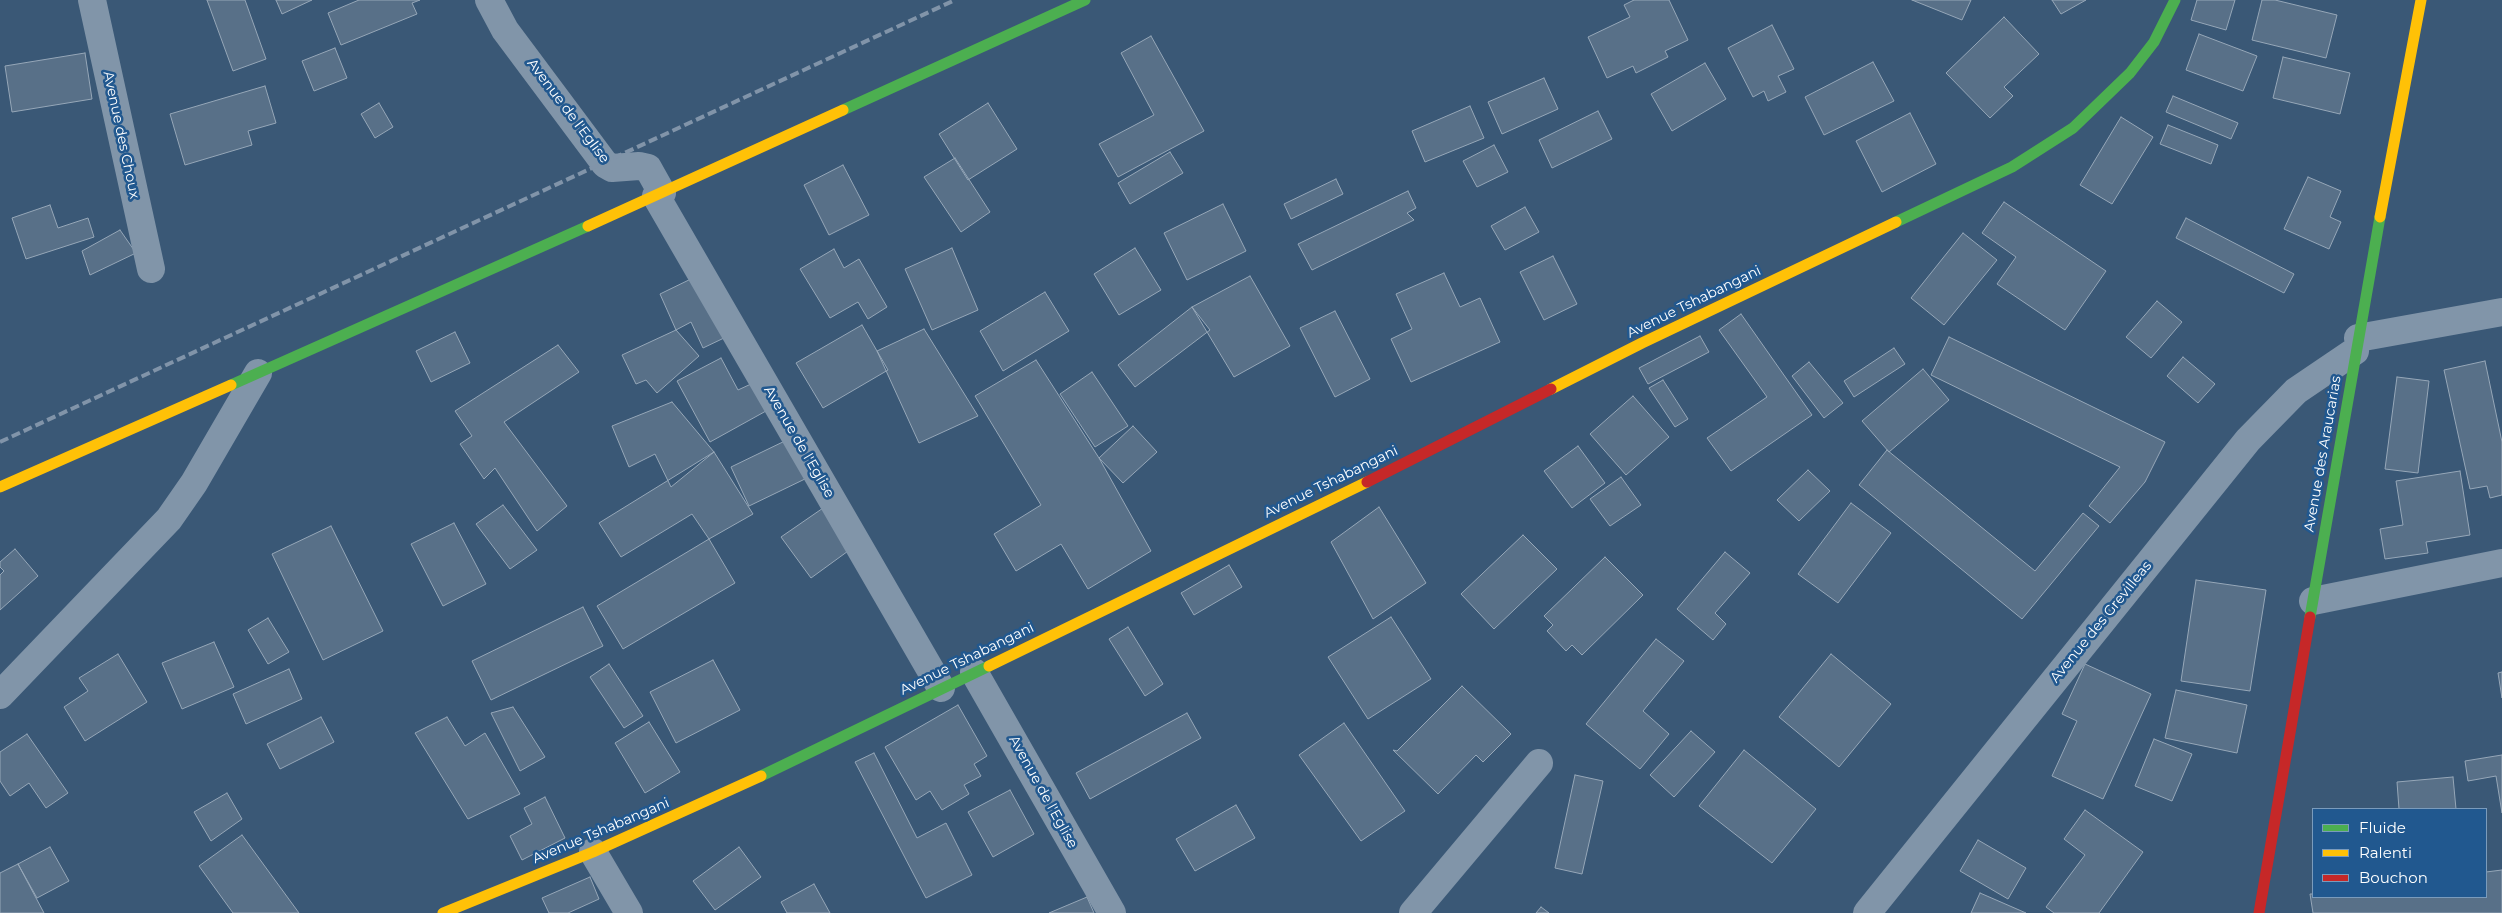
<!DOCTYPE html>
<style>
body{margin:0}
#map{position:relative;width:2502px;height:913px;overflow:hidden;background:#3a5876;font-family:Montserrat,sans-serif}
canvas{display:block}
.legend{position:absolute;left:2312px;top:808px;width:175px;height:90px;box-sizing:border-box;background:#21588f;border:1px solid #7a9bbc;margin:0;padding:6px 9px;list-style:none;font-size:15px;color:#fff}
.legend li{display:flex;align-items:center;gap:10px;height:25px}
.legend b{width:25px;border:1px solid #7a9bbc}
</style>
<div id="map">
<canvas width="2502" height="913"></canvas>
<ul class="legend">
<li><b style="height:6px;background:#4caf50"></b>Fluide</li>
<li><b style="height:6px;background:#ffc107"></b>Ralenti</li>
<li><b style="height:6px;background:#c62828"></b>Bouchon</li>
</ul>
</div>
<script>
const ctx = document.querySelector('canvas').getContext('2d');
ctx.lineJoin = 'round';
function fill(path, color) {
  ctx.fillStyle = color;
  ctx.fill(path, 'evenodd');
}
function shape(rows) {
  const path = new Path2D();
  for (const r of rows) {
    path.moveTo(r[0], r[1]);
    for (let i = 2; i < r.length; i += 2) path.lineTo(r[i], r[i + 1]);
  }
  return path;
}
function strokePath(path, color, width, dash) {
  ctx.strokeStyle = color;
  ctx.lineWidth = width;
  ctx.lineCap = dash ? 'butt' : 'round';
  ctx.setLineDash(dash || []);
  ctx.stroke(path);
}
function write(font, color, halo, rows, align = 'center') {
  ctx.font = font + ' Montserrat,sans-serif';
  ctx.lineWidth = 5;
  ctx.setLineDash([]);
  ctx.textBaseline = 'middle';
  ctx.strokeStyle = halo;
  ctx.fillStyle = color;
  for (const [text, x, y, turn = 0] of rows) {
    ctx.save();
    ctx.translate(x, y);
    ctx.rotate((+turn || 0) * Math.PI / 180);
    ctx.textAlign = isNaN(turn) ? turn : align;
    if (halo) ctx.strokeText(text, 0, 0);
    ctx.fillText(text, 0, 0);
    ctx.restore();
  }
}
const building = shape([
 [207,0,245,0,266,59,233,71,207,0],
 [276,0,312,0,282,14,276,0],
 [359,0,420,0,412,3,417,14,341,45,328,13,359,0],
 [1634,0,1669,0,1688,40,1665,51,1668,57,1636,73,1633,66,1607,78,1588,37,1630,17,1624,5,1634,0],
 [1912,0,1971,0,1962,20,1912,0],
 [2052,0,2086,0,2061,14,2052,0],
 [2197,0,2235,0,2226,30,2191,20,2197,0],
 [2262,0,2275,0,2337,15,2326,58,2252,40,2262,0],
 [2004,17,2039,54,2004,87,2013,96,1990,118,1946,73,2004,17],
 [1772,25,1794,69,1778,76,1786,92,1768,101,1764,91,1753,97,1728,48,1772,25],
 [2199,34,2257,56,2243,91,2186,70,2199,34],
 [1151,36,1204,131,1118,177,1099,144,1154,115,1121,53,1151,36],
 [335,48,347,78,314,91,302,61,335,48],
 [85,53,92,99,12,112,5,66,85,53],
 [2283,57,2350,73,2340,114,2273,98,2283,57],
 [1873,62,1894,101,1824,135,1805,97,1873,62],
 [1705,63,1726,99,1672,131,1651,94,1705,63],
 [1544,78,1558,109,1502,134,1488,102,1544,78],
 [265,86,276,123,248,131,252,145,185,165,170,114,265,86],
 [2173,96,2238,123,2231,139,2166,112,2173,96],
 [379,103,393,127,375,138,361,114,379,103],
 [988,103,1017,149,968,180,939,134,988,103],
 [1470,106,1484,138,1425,162,1412,131,1470,106],
 [1598,111,1612,139,1552,168,1539,140,1598,111],
 [1910,113,1936,164,1882,192,1856,141,1910,113],
 [2121,117,2153,137,2112,204,2080,185,2121,117],
 [2168,125,2218,145,2211,164,2160,144,2168,125],
 [1494,145,1508,172,1477,187,1463,161,1494,145],
 [1170,152,1183,173,1130,204,1118,183,1170,152],
 [955,158,990,212,961,232,924,177,955,158],
 [843,165,869,215,829,235,804,185,843,165],
 [2308,177,2341,191,2330,217,2341,222,2329,249,2284,229,2308,177],
 [1336,179,1343,194,1291,219,1284,204,1336,179],
 [1408,191,1416,208,1407,213,1414,220,1312,270,1298,244,1408,191],
 [2004,202,2106,271,2065,330,1997,284,2016,257,1982,233,2004,202],
 [1223,204,1246,251,1187,280,1164,233,1223,204],
 [50,205,58,228,88,218,94,237,26,259,12,218,50,205],
 [1525,207,1539,232,1505,250,1491,226,1525,207],
 [2186,218,2294,274,2284,293,2176,238,2186,218],
 [120,230,136,253,90,275,82,251,120,230],
 [1963,233,1997,260,1944,325,1911,298,1963,233],
 [952,248,978,310,932,330,905,269,952,248],
 [1135,248,1161,290,1119,315,1094,274,1135,248],
 [834,249,844,268,859,259,887,307,868,319,858,302,830,318,800,269,834,249],
 [1553,256,1577,304,1544,320,1520,272,1553,256],
 [1444,273,1460,307,1480,298,1500,342,1411,382,1391,339,1412,329,1396,294,1444,273],
 [1250,276,1290,346,1234,377,1192,307,1250,276],
 [695,277,724,338,703,348,691,322,676,330,660,294,695,277],
 [1045,292,1069,331,1003,371,980,331,1045,292],
 [2157,301,2182,322,2151,358,2126,337,2157,301],
 [1192,307,1210,330,1135,387,1118,365,1192,307],
 [1335,311,1370,379,1335,397,1300,328,1335,311],
 [1741,314,1812,415,1731,471,1707,438,1767,397,1719,330,1741,314],
 [862,325,888,370,823,408,796,363,862,325],
 [924,329,978,416,919,443,877,351,924,329],
 [676,330,699,356,657,393,646,380,636,384,622,355,676,330],
 [455,332,470,363,431,382,416,351,455,332],
 [1700,336,1709,352,1648,384,1639,368,1700,336],
 [1949,337,2165,442,2145,482,2110,523,2089,506,2120,467,1931,375,1949,337],
 [558,345,579,372,504,422,567,506,537,531,495,468,484,479,460,444,472,436,455,411,558,345],
 [1894,348,1905,364,1854,397,1844,381,1894,348],
 [2183,357,2215,384,2198,403,2167,376,2183,357],
 [721,358,738,390,751,384,766,411,710,442,677,381,721,358],
 [1036,360,1099,458,1151,551,1088,589,1061,544,1016,571,994,534,1041,505,975,396,1036,360],
 [2485,361,2502,442,2502,495,2490,498,2487,486,2470,489,2444,370,2485,361],
 [1809,362,1843,403,1824,418,1792,376,1809,362],
 [1923,369,1949,400,1889,452,1862,421,1923,369],
 [1092,372,1128,426,1095,447,1060,394,1092,372],
 [2397,377,2429,381,2418,473,2385,469,2397,377],
 [1663,380,1688,419,1675,427,1649,388,1663,380],
 [1633,396,1669,437,1626,475,1590,434,1633,396],
 [672,402,714,452,671,487,655,454,629,467,612,426,672,402],
 [1133,426,1157,452,1123,483,1099,458,1133,426],
 [789,439,807,478,749,506,731,467,789,439],
 [1578,446,1605,483,1572,508,1544,471,1578,446],
 [1887,450,2035,571,2083,513,2099,526,2022,619,1859,485,1887,450],
 [714,452,753,514,709,539,692,514,621,557,599,523,714,452],
 [1808,470,1830,491,1799,521,1777,500,1808,470],
 [2460,471,2470,535,2426,542,2428,553,2385,559,2380,529,2403,525,2396,481,2460,471],
 [1621,477,1641,505,1610,526,1590,499,1621,477],
 [1851,503,1891,533,1838,603,1798,574,1851,503],
 [503,505,537,550,510,569,476,524,503,505],
 [826,506,855,546,811,578,781,537,826,506],
 [1379,507,1426,583,1373,619,1331,542,1379,507],
 [454,523,486,584,443,606,411,544,454,523],
 [331,526,383,631,323,660,272,554,331,526],
 [1523,535,1557,569,1494,629,1461,594,1523,535],
 [709,539,735,583,623,649,597,606,709,539],
 [15,549,38,576,0,610,0,575,4,571,0,567,0,562,15,549],
 [1725,552,1750,573,1715,613,1726,624,1713,640,1677,609,1725,552],
 [1605,557,1643,595,1582,655,1572,645,1566,651,1547,631,1553,625,1544,616,1605,557],
 [1229,565,1242,587,1194,615,1181,593,1229,565],
 [2196,580,2266,590,2250,691,2181,681,2196,580],
 [583,607,603,646,491,700,472,661,583,607],
 [1391,617,1431,679,1368,719,1328,657,1391,617],
 [268,618,289,652,268,664,248,630,268,618],
 [1128,627,1163,684,1145,696,1109,639,1128,627],
 [1656,639,1684,661,1643,711,1669,734,1640,769,1586,724,1656,639],
 [214,642,234,687,182,709,162,663,214,642],
 [118,654,147,702,85,741,64,707,88,691,79,678,118,654],
 [1831,654,1891,704,1839,767,1779,717,1831,654],
 [713,660,740,710,676,743,650,692,713,660],
 [609,664,643,716,624,728,590,677,609,664],
 [2085,664,2151,694,2103,799,2052,776,2077,721,2062,714,2085,664],
 [289,669,302,699,246,724,233,694,289,669],
 [2502,672,2502,698,2498,673,2502,672],
 [1462,686,1511,734,1483,762,1476,755,1438,794,1393,750,1397,751,1462,686],
 [2176,690,2247,705,2237,753,2165,738,2176,690],
 [958,705,987,756,974,764,981,776,964,785,969,794,942,810,930,791,916,800,885,747,958,705],
 [513,707,545,757,520,771,491,713,513,707],
 [1187,713,1201,738,1090,799,1076,773,1187,713],
 [321,717,334,742,280,769,267,744,321,717],
 [447,717,465,746,485,733,520,794,468,819,415,733,447,717],
 [649,722,680,772,645,793,615,743,649,722],
 [1344,723,1405,811,1361,841,1299,755,1344,723],
 [1691,731,1715,752,1674,797,1650,775,1691,731],
 [27,734,68,793,46,808,29,783,10,796,0,781,0,752,27,734],
 [2154,739,2192,754,2172,801,2135,786,2154,739],
 [1744,750,1816,809,1772,863,1699,806,1744,750],
 [874,753,917,838,946,823,972,875,926,898,855,762,874,753],
 [2502,755,2502,813,2496,776,2468,781,2465,761,2502,755],
 [1575,775,1603,781,1582,874,1555,868,1575,775],
 [2453,777,2456,809,2399,809,2397,782,2453,777],
 [1010,790,1034,834,993,857,968,812,1010,790],
 [227,793,242,819,211,841,194,812,227,793],
 [545,797,565,838,522,860,510,836,532,824,524,808,545,797],
 [1236,805,1255,838,1195,871,1176,839,1236,805],
 [2085,810,2143,852,2099,913,2054,913,2046,907,2085,855,2064,839,2085,810],
 [242,835,299,913,233,913,199,866,242,835],
 [1978,840,2026,868,2008,899,1960,871,1978,840],
 [50,847,69,881,37,898,18,864,50,847],
 [739,847,761,877,715,910,693,881,739,847],
 [18,864,44,913,0,913,0,873,18,864],
 [2502,870,2502,913,2313,913,2310,894,2313,894,2313,897,2486,897,2486,872,2502,870],
 [590,877,599,899,568,913,549,913,542,898,590,877],
 [814,884,830,913,787,913,781,902,814,884],
 [1980,893,2026,913,1971,913,1980,893],
 [1087,897,1094,913,1049,913,1087,897],
 [1541,907,1549,913,1536,913,1541,907]
]);
fill(building, '#587088');
strokePath(building, '#96a7b8', 1);
strokePath(shape([
 [92,0,151,269],
 [489,0,505,30,605,164,612,168,639,166,648,168,662,193],
 [656,196,941,688],
 [2358,338,2502,312],
 [2313,601,2502,563],
 [974,672,1112,913],
 [0,695,169,519,194,483,258,373],
 [593,852,629,913],
 [1413,913,1539,763],
 [1867,913,2248,440,2296,391,2355,351]
]), '#8195a9', 28);
strokePath(shape([
 [843,110,1085,0],
 [1896,222,2012,167,2073,128,2130,73,2154,42,2175,0],
 [231,385,588,226],
 [2310,617,2380,217],
 [761,776,989,666]
]), '#4caf50', 11);
strokePath(shape([
 [2380,217,2421,0],
 [588,226,843,110],
 [1551,389,1642,343,1896,222],
 [0,487,231,385],
 [989,666,1367,482],
 [443,913,593,852,761,776]
]), '#ffc107', 11);
strokePath(shape([
 [1367,482,1551,389],
 [2259,913,2310,617]
]), '#c62828', 11);
strokePath(shape([
 [0,442,955,0]
]), '#8194a9', 4, [9, 4]);
write('14px', '#fff', '#21588f', [
 ["Avenue de l'Eglise",568,111,53],
 ["Avenue des Choux",121,135,78],
 ["Avenue Tshabangani",1694,302,-26],
 ["Avenue de l'Eglise",799,442,60],
 ["Avenue des Araucarias",2323,454,-80],
 ["Avenue Tshabangani",1331,482,-26],
 ["Avenue des Grevilleas",2101,622,-51],
 ["Avenue Tshabangani",967,659,-26],
 ["Avenue de l'Eglise",1043,792,61],
 ["Avenue Tshabangani",601,831,-23]
]);
</script>
